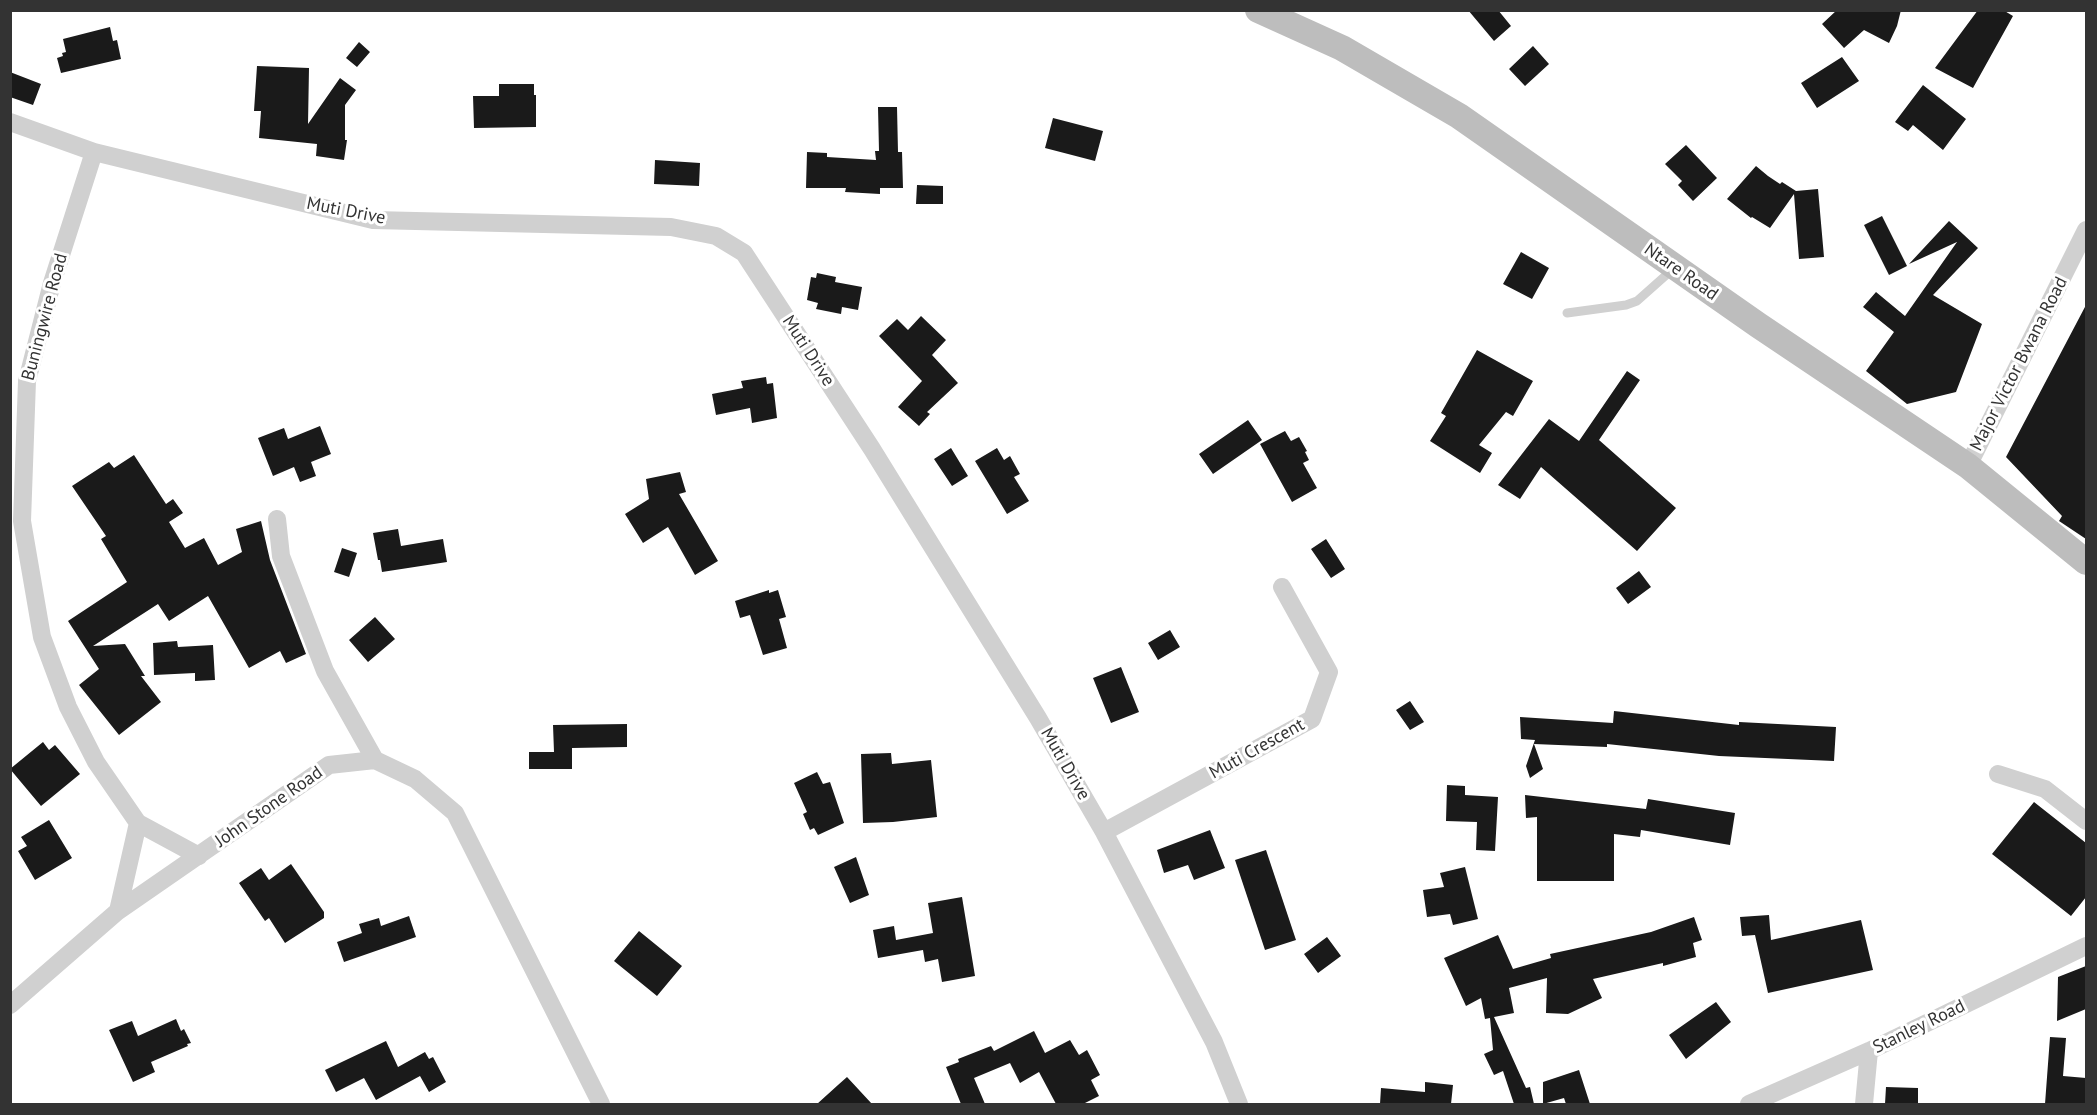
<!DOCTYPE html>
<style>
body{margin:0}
#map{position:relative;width:2097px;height:1115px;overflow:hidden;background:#fff;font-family:"PT Sans",sans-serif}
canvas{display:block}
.frame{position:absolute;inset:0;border:12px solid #333;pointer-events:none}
</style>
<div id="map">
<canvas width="2097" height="1115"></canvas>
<div class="frame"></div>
</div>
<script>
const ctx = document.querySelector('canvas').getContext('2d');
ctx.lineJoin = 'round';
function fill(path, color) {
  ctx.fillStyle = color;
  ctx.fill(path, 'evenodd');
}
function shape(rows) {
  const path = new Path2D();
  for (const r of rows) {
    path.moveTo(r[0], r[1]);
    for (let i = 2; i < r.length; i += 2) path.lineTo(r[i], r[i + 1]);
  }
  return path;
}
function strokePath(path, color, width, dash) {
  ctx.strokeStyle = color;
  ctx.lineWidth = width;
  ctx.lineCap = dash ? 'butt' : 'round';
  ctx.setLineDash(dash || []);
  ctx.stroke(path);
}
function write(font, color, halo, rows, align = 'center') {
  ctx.font = font + ' "PT Sans",sans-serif';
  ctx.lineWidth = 6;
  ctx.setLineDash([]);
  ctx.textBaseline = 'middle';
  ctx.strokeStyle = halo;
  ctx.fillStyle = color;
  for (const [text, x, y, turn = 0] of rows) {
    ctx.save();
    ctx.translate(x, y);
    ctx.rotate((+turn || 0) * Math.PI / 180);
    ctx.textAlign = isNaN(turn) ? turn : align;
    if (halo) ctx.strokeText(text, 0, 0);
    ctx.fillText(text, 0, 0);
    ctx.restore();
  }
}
fill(shape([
 [1468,10,1498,10,1511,26,1494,41],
 [1837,10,1901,10,1897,26,1889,43,1864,30,1844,48,1822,24],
 [1978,10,2003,10,2013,16,1973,88,1935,68],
 [110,27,113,41,117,40,121,59,61,73,57,58,63,56,62,53,66,52,63,39],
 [359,42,370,52,357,67,346,58],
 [1533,46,1549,64,1525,86,1509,69],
 [1842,57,1859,81,1817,108,1801,83],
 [257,66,309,68,308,124,340,78,356,90,345,105,345,140,347,140,344,160,316,156,317,144,259,138,261,111,254,111],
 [10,72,41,84,33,105,10,97],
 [499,84,534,84,534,95,536,95,536,127,474,128,473,96,499,96],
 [1923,85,1966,119,1943,150,1913,125,1908,131,1895,122],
 [878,107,897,107,898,152,902,152,903,188,880,188,880,194,845,192,846,188,806,188,807,152,827,153,827,157,876,160,875,151,879,151],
 [1053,118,1103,131,1095,161,1045,148],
 [1686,145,1717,178,1693,201,1678,185,1682,181,1665,164],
 [655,160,700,163,699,186,654,184],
 [1756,166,1768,176,1780,184,1782,182,1796,191,1818,189,1824,257,1799,259,1794,194,1770,228,1752,217,1751,218,1727,199],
 [917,185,943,186,943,204,916,204],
 [1882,216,1907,266,1889,275,1864,225],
 [1949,221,1978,248,1933,295,1982,324,1956,392,1907,404,1866,371,1894,332,1863,307,1876,292,1905,316,1957,242,1909,264],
 [1521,252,1549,268,1532,299,1503,284],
 [817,273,836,277,835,282,862,287,858,310,842,307,841,314,816,309,818,303,807,300,811,277,816,278],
 [2086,305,2086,539,2059,521,2062,516,2006,457],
 [921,316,946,340,932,355,958,383,927,412,930,414,919,426,898,407,922,381,879,336,897,319,908,330],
 [1477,350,1533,381,1513,416,1506,412,1479,445,1492,453,1480,473,1430,441,1446,416,1441,413],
 [1627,371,1640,380,1599,440,1676,508,1637,551,1541,467,1520,499,1498,485,1549,419,1579,441],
 [766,377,767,384,773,383,777,418,752,423,750,408,716,415,712,394,743,388,741,381],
 [1248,420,1262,440,1213,474,1199,454],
 [320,426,331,454,311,462,316,476,300,482,294,467,273,476,258,438,284,428,288,439],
 [1285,431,1291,441,1299,437,1307,451,1305,452,1309,460,1303,463,1317,488,1292,502,1260,444],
 [951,448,968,476,952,486,934,459],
 [997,448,1004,460,1010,456,1020,474,1014,477,1029,501,1007,514,975,461],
 [134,455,166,504,173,499,183,513,169,522,185,548,204,538,218,565,242,552,236,529,261,521,270,560,306,654,286,663,280,651,249,668,208,596,169,621,158,604,93,646,125,644,145,676,141,676,161,702,119,735,79,685,99,669,68,621,127,582,101,539,106,536,72,486,109,462,114,468],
 [680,472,686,492,679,494,718,561,695,575,668,527,643,543,625,514,649,499,646,479],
 [398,529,401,546,443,539,447,562,382,572,380,560,378,560,373,533],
 [1326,539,1345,569,1331,578,1311,549],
 [342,548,357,553,349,577,334,572],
 [1639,571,1651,587,1628,604,1616,588],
 [769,590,769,593,778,590,786,617,779,619,787,648,763,655,750,615,740,618,735,601],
 [375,617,395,639,368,662,349,640],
 [1170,630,1180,647,1158,660,1148,643],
 [177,641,178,647,213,645,215,680,195,681,195,673,154,675,153,643],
 [1121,667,1139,712,1111,723,1093,678],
 [1410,701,1424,722,1410,730,1396,710],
 [1614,711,1739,725,1739,722,1836,727,1834,761,1719,756,1607,744,1607,747,1534,744,1543,769,1530,778,1526,766,1535,740,1521,739,1520,717,1613,723],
 [627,724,627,747,572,748,572,769,529,769,529,752,554,752,553,725],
 [43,742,49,750,55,745,80,774,41,806,10,769],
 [891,753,892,764,931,760,937,817,893,822,863,823,861,754],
 [817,772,823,784,830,782,844,823,818,835,814,828,810,830,803,814,807,812,794,783],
 [1447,785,1465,786,1465,795,1498,797,1495,851,1476,850,1477,822,1446,821],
 [1525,795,1646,809,1648,799,1735,813,1730,845,1641,830,1640,837,1614,834,1614,881,1537,881,1537,817,1526,818],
 [2034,802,2086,843,2086,897,2071,916,1992,854],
 [49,820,72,858,35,880,18,851,27,846,21,837],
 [1210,830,1225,868,1194,880,1188,865,1164,873,1157,850],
 [1266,850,1296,940,1265,950,1235,860],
 [856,857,869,895,850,903,834,867],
 [291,864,324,912,324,918,285,943,269,918,265,921,239,883,261,868,269,880],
 [1465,867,1478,919,1453,925,1450,914,1427,917,1423,890,1444,887,1440,873],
 [962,897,975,976,942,982,938,959,925,962,923,950,878,958,873,930,894,926,896,940,933,933,928,903],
 [1769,915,1771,940,1861,920,1873,970,1768,993,1755,935,1742,936,1740,917],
 [409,916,416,937,344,962,337,942,362,933,359,924,379,918,381,926],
 [1694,917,1702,940,1693,943,1696,957,1663,966,1663,963,1593,979,1602,998,1568,1014,1546,1013,1547,978,1509,988,1514,1013,1494,1017,1526,1088,1530,1087,1534,1104,1514,1104,1503,1071,1494,1075,1484,1054,1493,1050,1490,1018,1485,1019,1481,998,1466,1006,1444,958,1498,935,1513,969,1551,958,1550,954,1651,932],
 [639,931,682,966,657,996,614,961],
 [1327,937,1341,956,1318,973,1304,954],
 [2086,966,2086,1009,2057,1021,2058,977],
 [1716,1002,1731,1022,1686,1059,1669,1035],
 [176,1019,181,1031,184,1029,191,1043,187,1044,188,1046,151,1062,155,1072,133,1082,109,1030,132,1021,138,1036],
 [1034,1031,1045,1053,1070,1040,1079,1055,1087,1050,1100,1075,1091,1080,1099,1096,1083,1104,1056,1104,1039,1072,1020,1083,1010,1063,974,1078,985,1104,961,1104,946,1067,959,1062,958,1059,991,1046,994,1051],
 [2050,1037,2066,1038,2063,1076,2086,1078,2086,1104,2045,1104],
 [386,1041,398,1067,425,1052,429,1059,433,1057,446,1082,429,1092,420,1076,376,1100,364,1078,336,1092,325,1070],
 [1579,1070,1590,1104,1566,1104,1564,1098,1543,1104,1543,1082],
 [847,1077,872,1104,817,1104,838,1085],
 [1425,1082,1453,1085,1451,1104,1380,1104,1381,1088,1425,1092],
 [1886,1087,1918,1088,1918,1104,1885,1104]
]), '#1a1a1a');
strokePath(shape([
 [1567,313,1626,305,1637,301,1673,269]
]), '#d0d0d0', 9);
strokePath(shape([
 [10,122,94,152,373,220,671,227,716,236,744,253,872,449,1038,718,1104,832,1214,1042,1239,1104],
 [94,152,52,283,27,381,22,521,42,637,68,707,96,762,138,823,199,856],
 [1968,466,2086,230],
 [277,519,281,556,325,671,375,760],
 [1998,774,2045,789,2086,821],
 [1104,832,1312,719,1329,672,1282,587],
 [118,911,138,823],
 [10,1005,118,911,329,765,375,760,415,779,455,813,601,1104],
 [1749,1104,1869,1051,2086,946],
 [1864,1104,1869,1051]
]), '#d0d0d0', 18);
strokePath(shape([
 [1258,10,1342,48,1459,116,1758,325,1968,466,2086,562]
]), '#bdbdbd', 26);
write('18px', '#333', '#fff', [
 ["Muti Drive",346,211,11],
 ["Ntare Road",1681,272,35],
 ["Buningwire Road",45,317,-75],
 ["Muti Drive",808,351,57],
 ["Major Victor Bwana Road",2019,364,-63],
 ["Muti Crescent",1257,749,-29],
 ["Muti Drive",1065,764,60],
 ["John Stone Road",269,807,-35],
 ["Stanley Road",1919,1027,-26]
]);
</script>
